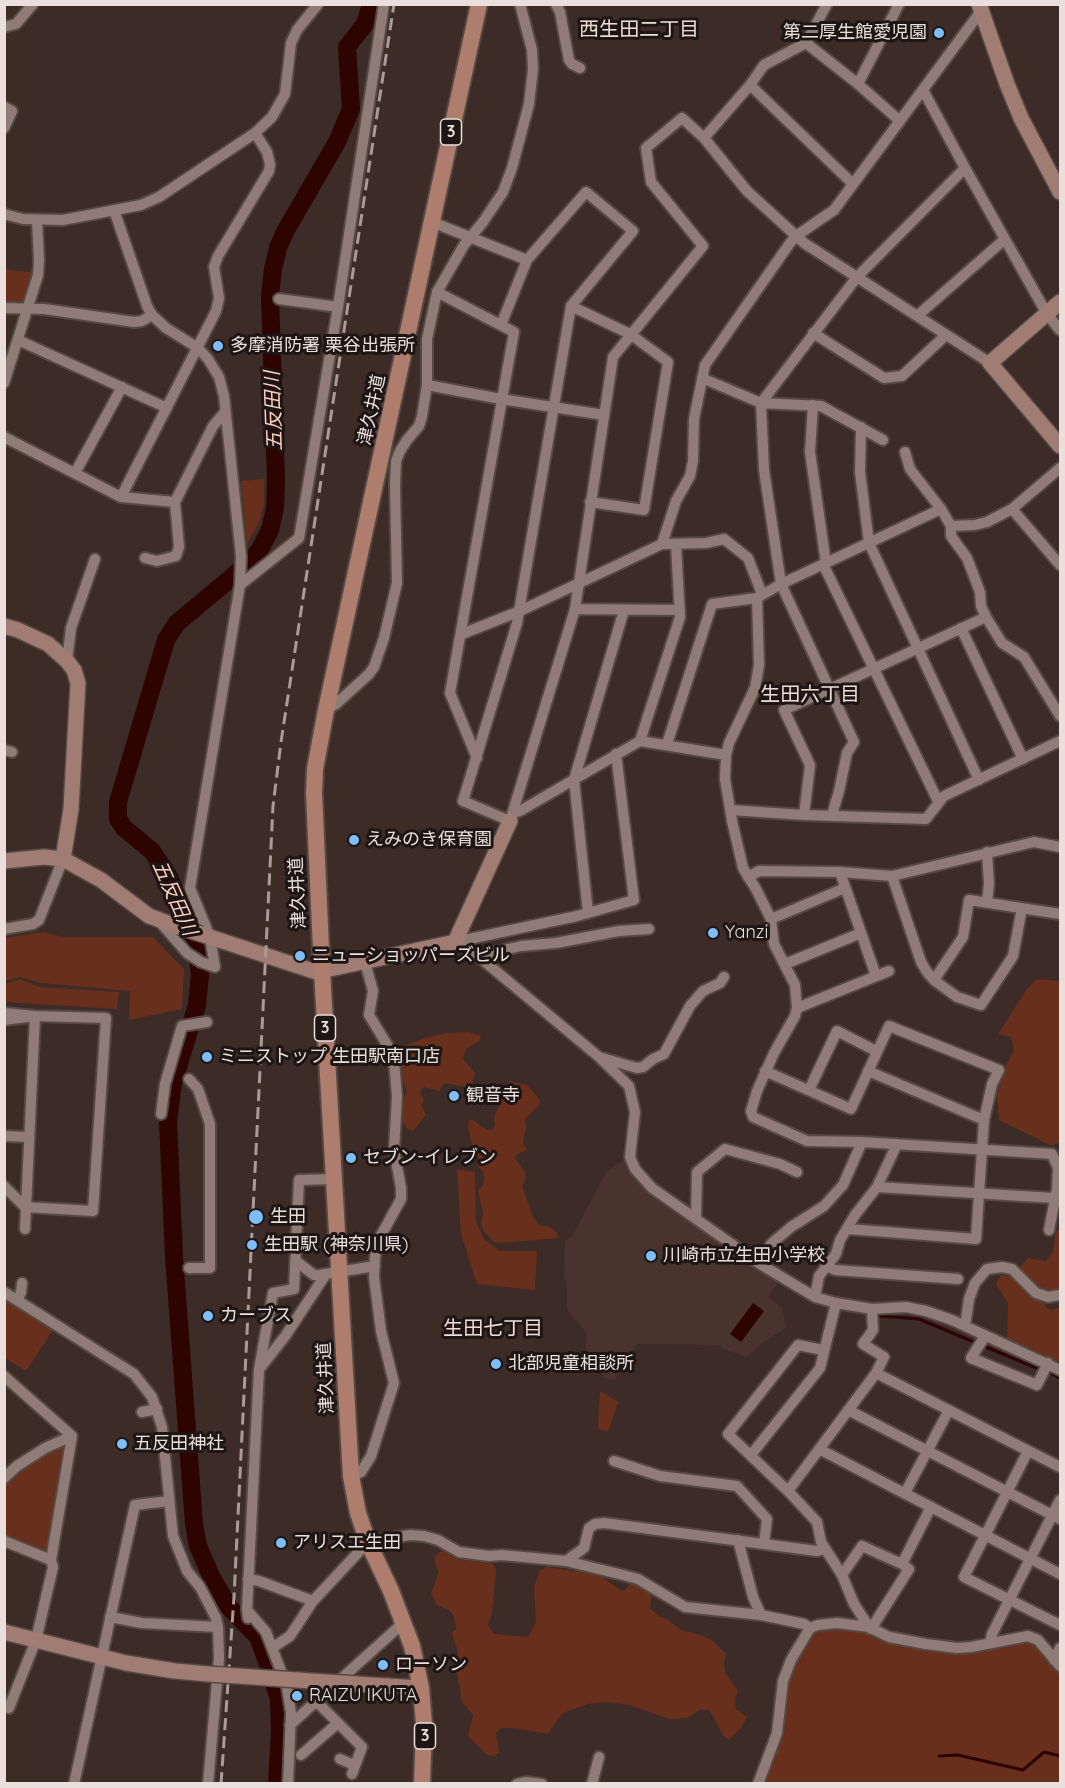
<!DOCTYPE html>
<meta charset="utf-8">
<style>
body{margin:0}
#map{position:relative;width:1065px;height:1788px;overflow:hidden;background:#3c2b26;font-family:Quicksand,sans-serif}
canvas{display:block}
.frame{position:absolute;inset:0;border:6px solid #eadfdc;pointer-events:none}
</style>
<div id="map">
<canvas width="1065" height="1788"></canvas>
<div class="frame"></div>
</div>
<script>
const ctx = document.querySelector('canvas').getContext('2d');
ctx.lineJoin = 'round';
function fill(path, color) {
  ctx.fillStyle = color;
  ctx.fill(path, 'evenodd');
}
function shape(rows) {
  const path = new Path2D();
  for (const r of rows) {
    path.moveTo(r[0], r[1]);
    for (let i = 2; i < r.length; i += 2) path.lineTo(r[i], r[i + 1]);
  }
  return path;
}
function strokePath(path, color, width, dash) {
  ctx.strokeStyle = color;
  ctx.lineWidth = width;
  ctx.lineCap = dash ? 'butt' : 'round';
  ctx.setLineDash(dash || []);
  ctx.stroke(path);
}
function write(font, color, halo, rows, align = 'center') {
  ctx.font = font + ' Quicksand,"Noto Sans JP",sans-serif';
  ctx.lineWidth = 6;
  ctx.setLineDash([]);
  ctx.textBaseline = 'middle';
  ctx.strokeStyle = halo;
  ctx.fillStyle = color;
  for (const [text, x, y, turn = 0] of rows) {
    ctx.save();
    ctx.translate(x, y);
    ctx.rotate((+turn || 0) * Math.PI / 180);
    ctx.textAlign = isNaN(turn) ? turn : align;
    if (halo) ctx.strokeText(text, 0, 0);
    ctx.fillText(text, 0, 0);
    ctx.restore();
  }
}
fill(shape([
 [627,1158,649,1190,647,1193,778,1283,768,1297,782,1308,786,1328,765,1341,746,1358,740,1354,725,1350,719,1345,637,1344,614,1381,603,1377,586,1350,586,1332,567,1310,567,1281,564,1280,565,1241,572,1236,607,1171]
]), '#49342d');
fill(shape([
 [4,269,35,273,28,299,23,303,5,304],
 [264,479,264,504,259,523,247,544,241,481],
 [43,932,63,937,153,937,184,969,182,1009,129,1020,130,991,41,983,20,977,5,981,5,938],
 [20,979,39,987,119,992,117,1009,5,1002,5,984],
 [1037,979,1060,981,1060,1142,1052,1146,999,1120,997,1095,1005,1068,1014,1050,1011,1037,998,1034,1027,989],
 [468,1032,481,1036,479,1041,466,1049,463,1059,475,1073,472,1084,467,1087,445,1083,439,1091,424,1087,420,1092,424,1100,421,1105,426,1115,413,1131,408,1129,402,1121,403,1100,407,1091,403,1081,398,1048,425,1038,446,1033],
 [510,1081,527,1085,540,1100,539,1105,525,1119,526,1128,523,1143,527,1150,517,1154,515,1158,525,1172,526,1178,522,1186,533,1216,539,1225,550,1227,557,1233,558,1238,501,1243,494,1242,484,1232,481,1223,483,1213,478,1191,483,1185,484,1179,483,1172,478,1167,479,1158,473,1150,468,1126,469,1120,474,1120,480,1126,491,1131,495,1126,494,1116,499,1106,503,1088],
 [457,1169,475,1172,476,1222,484,1239,500,1251,537,1251,535,1290,477,1284,461,1234],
 [1060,1229,1060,1295,1054,1290,1044,1289,1032,1284,1020,1267,1028,1258,1046,1261,1053,1252,1056,1231],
 [1001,1275,1010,1276,1018,1281,1030,1296,1043,1301,1046,1308,1052,1310,1060,1308,1060,1364,1007,1342,1008,1303,996,1284],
 [5,1299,53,1330,26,1371,5,1358],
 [600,1391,618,1402,608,1432,598,1429],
 [60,1445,64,1450,49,1550,46,1552,5,1536,4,1484,35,1458],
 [444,1551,456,1559,493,1564,496,1570,492,1614,488,1625,494,1634,528,1637,536,1622,534,1587,540,1570,546,1567,589,1573,602,1577,622,1591,627,1588,630,1582,636,1583,652,1592,650,1608,658,1616,667,1619,681,1630,701,1635,713,1641,726,1654,724,1663,725,1672,738,1691,735,1698,736,1709,747,1717,741,1728,729,1740,723,1735,710,1711,701,1709,688,1718,669,1719,630,1705,606,1702,588,1704,568,1711,561,1715,548,1734,513,1728,501,1728,496,1733,499,1752,494,1757,486,1754,468,1736,473,1715,462,1702,456,1666,458,1652,452,1633,456,1629,454,1616,449,1610,437,1605,431,1593,435,1584,438,1572,434,1558,439,1552],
 [835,1628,855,1629,887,1641,925,1648,1022,1639,1033,1642,1060,1671,1060,1783,764,1784,782,1736,789,1682,797,1659,817,1630]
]), '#682f1d');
fill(shape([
 [753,1303,764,1311,741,1342,730,1334]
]), '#2d0400');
strokePath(shape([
 [879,1316,919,1319,1041,1370],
 [1048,1372,1060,1378],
 [939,1756,958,1755,1023,1770,1044,1752,1060,1756]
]), '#2d0400', 3);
strokePath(shape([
 [277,1784,280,1731,279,1699,269,1667,258,1637,229,1607,212,1578,198,1546,194,1524,174,1256,168,1121,173,1083,197,1005,200,975,197,950,193,935,169,877,152,851,124,828,118,819,118,802,166,640,177,623,250,562,259,551,270,530,275,508,276,480,270,296,273,269,278,248,286,230,337,142,351,109,347,47,365,24,371,4]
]), '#2d0400', 18);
const street = shape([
 [556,4,560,12,569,60,572,64,580,68],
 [4,27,16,24,33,4],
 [806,43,858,84,900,121],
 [858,84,899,4],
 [750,85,853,184],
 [923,90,965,168,1047,314,1060,330],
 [4,107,12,111,4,128],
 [704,138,750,85,764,65,806,43,827,4],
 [114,210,147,306,152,315,166,328,198,348,208,359,219,377,224,396,241,556,240,585,190,888,210,937,215,967,201,962,187,953,159,921],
 [4,214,23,219,63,220,141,205,159,197,255,133,272,117,285,94,291,43,297,30,318,4],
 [432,222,527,260],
 [437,292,514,332,450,693,477,758],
 [279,299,338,307],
 [571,306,630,334,668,362,644,510,590,502],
 [4,308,44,309,134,322,142,321,152,315],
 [917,316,1005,239],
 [501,325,527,260,586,192,633,231,571,306,517,623,463,801,510,821,575,609,613,357,703,246,651,182,646,148,682,118,704,138,747,191,804,243,990,363],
 [813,333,884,378,902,376,946,335],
 [18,340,167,408],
 [702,378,761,403,821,406,883,440],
 [4,383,38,275,39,260,37,220],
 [427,385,501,399,604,415],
 [813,405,810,452,826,563],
 [861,427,860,472,869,543,979,780],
 [4,437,121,497,175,502],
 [905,452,910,469,941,509,951,526,951,536,967,558,980,592,981,606,986,617,1002,643,1024,657,1060,716],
 [75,473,122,387],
 [121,497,216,311,219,298,214,267,218,256,269,171,270,164,267,152,255,133],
 [1012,509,1060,565],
 [951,526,975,525,987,522,1012,509,1060,468],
 [662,544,676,501,690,476,693,461,694,419,705,365,790,243,796,236,834,210,981,11],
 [145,558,157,561,176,556,179,547,175,502,213,426,225,412],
 [823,564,938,801],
 [240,585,299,538,338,307,384,4],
 [757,598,759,665,755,688,729,743,726,755,725,779,732,821,743,868,756,889,771,919,774,944,795,985,797,1008,795,1016,774,1053,757,1091,751,1111,753,1117,807,1141,862,1142,1052,1154,1058,1168,1057,1189,1049,1230],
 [575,609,680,610],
 [961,628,1023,759],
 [462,634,520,611,662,544,706,543,724,539,748,558,762,594],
 [67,661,71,628,95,559],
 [326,710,336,704,369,674,374,667,384,638,397,583,395,486,396,461,400,451,407,440,419,426,422,416,427,385,427,339,437,292,464,245,483,222,503,192,512,168,529,104,533,69,532,50,520,4],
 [640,741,726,755],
 [667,744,712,604,757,598,781,584,941,509],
 [4,750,12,752],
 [731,810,804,815,926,819,944,796,1060,741],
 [513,813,520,811,640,741,680,617,676,545],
 [804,815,810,765,784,710,986,617],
 [832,815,839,791,847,753,854,742,781,584,764,470,761,403,857,277,965,168],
 [840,872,876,976],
 [892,876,921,962,927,972,934,980,957,997,981,1005,1013,956,1022,908],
 [748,877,759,871,840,872,892,876,1034,842,1060,847],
 [987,902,989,884,987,852],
 [588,913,574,780,624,610],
 [771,919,845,888],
 [4,929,33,924,39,920,63,859],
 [455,942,478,956,599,1057,629,1086,635,1112,630,1157,635,1169,652,1188,760,1264,815,1297,836,1303,872,1309,906,1307,926,1311,952,1320,1060,1370],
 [455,942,577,916,634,900,616,754],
 [478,956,521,946,556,943,619,931,649,929],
 [785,964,861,933],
 [934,980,963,937,969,900,1060,914],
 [797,1008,889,971],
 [4,1013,35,1016,25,1229],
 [4,1020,35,1016,106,1018,93,1211,25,1207,4,1186],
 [602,1058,637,1068,643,1067,653,1059,664,1054,690,1006,703,991,720,983,724,977],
 [765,1071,851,1109,889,1026,999,1070,992,1084,984,1120],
 [809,1090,837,1031,876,1051],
 [161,1114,165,1084,182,1026,207,1022],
 [4,1136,28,1137],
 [877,1187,1054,1198],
 [696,1218,697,1172,725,1149,780,1164,797,1172],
 [848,1229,976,1239,984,1120,868,1071],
 [296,1261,314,1275,319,1275,375,1266],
 [760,1264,771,1244,791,1227,824,1206,843,1185,862,1142],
 [828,1267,835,1270,958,1279],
 [189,1268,210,1268,210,1124,198,1089,189,1079],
 [4,1292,134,1374,152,1397,162,1427,173,1536,187,1571,200,1587,216,1618,218,1627,219,1659,208,1784],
 [815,1297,819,1276,836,1254,840,1240,855,1215,877,1187,897,1144],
 [18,1299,21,1292,22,1283],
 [965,1326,969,1299,975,1283,987,1269,1002,1267,1012,1269,1036,1293,1048,1297,1060,1295],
 [985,1336,971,1358,1037,1385,1048,1363],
 [823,1350,798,1345,728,1434,788,1491,817,1522,821,1542,842,1575,854,1604,869,1627],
 [261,1367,286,1335,326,1274],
 [876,1373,1060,1467],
 [4,1376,72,1436],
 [848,1410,1060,1519],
 [142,1412,157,1409],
 [819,1449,1060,1574],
 [1028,1451,964,1577,1060,1625],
 [751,1455,820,1368,836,1303],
 [614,1461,660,1476,737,1486,767,1519,764,1544],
 [351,1476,361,1472,371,1456,394,1383,381,1331,374,1277,375,1257,378,1241,401,1199,401,1188,394,1150,397,1096,394,1062,391,1051,369,1015,373,991,365,962],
 [4,1478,17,1466,45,1448,72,1436],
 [788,1491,876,1373,884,1357,863,1344,873,1330,872,1309],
 [905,1493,949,1410],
 [738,1540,753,1597,761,1615],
 [4,1541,51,1560],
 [566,1561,584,1548,589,1528,595,1524,604,1523,817,1551,825,1549],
 [842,1575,862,1546,902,1564,931,1507],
 [248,1579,259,1581,313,1601,368,1542,410,1535,424,1536,438,1540,459,1552,489,1556,502,1555,566,1561,623,1575,638,1579,685,1607,761,1615,804,1624,810,1628],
 [247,1610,266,1632,287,1687,291,1713,288,1784],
 [110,1617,142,1623,218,1627],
 [248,1618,247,1609,259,1369,273,1293,294,1289,299,1180,334,1179],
 [871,1629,909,1569,902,1564],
 [990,1642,992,1634,1060,1500],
 [272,1648,290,1636,313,1601],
 [1054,1660,1060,1648],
 [317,1702,362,1747,352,1774],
 [4,1706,9,1708,36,1640,53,1567,51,1560,72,1436],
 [290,1725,403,1623],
 [301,1755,338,1723],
 [340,1759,354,1765],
 [74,1784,135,1505,169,1501],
 [517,1784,526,1782,542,1784],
 [592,1784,599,1757],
 [758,1784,777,1733,783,1681,791,1660,810,1628,818,1625,837,1623,869,1627,889,1637,926,1644,957,1648,971,1647,1028,1636,1038,1640,1060,1666]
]);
const secondary = shape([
 [979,4,1007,84,1021,118,1060,192],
 [1060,302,990,363,1060,446],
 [4,626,18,630,48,644,67,661,74,670,78,683,71,809,63,859],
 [4,861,44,857,63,859,101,880,149,916,179,927],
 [201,934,316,972,455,942,510,821],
 [4,1632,126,1663,175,1671,208,1674],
 [387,1686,421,1688]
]);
const primary = shape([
 [422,1784,424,1724,421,1688,412,1646,391,1591,368,1542,358,1513,351,1476,322,971,314,793,315,769,326,710,479,4]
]);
strokePath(street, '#564944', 14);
strokePath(secondary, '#564944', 18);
strokePath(primary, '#564944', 20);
strokePath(street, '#907c76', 10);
strokePath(secondary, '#a07c72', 15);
strokePath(primary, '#af7d6d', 16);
strokePath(shape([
 [221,1784,234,1597,273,806,281,742,394,4]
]), '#a99c98', 3, [12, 6]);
const secondaryBridge = shape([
 [179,927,201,934],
 [208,1674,387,1686]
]);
strokePath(secondaryBridge, '#564944', 18, []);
strokePath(secondaryBridge, '#a07c72', 15);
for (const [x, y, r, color] of [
 [939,33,6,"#7dbef9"],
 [218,346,6,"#7dbef9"],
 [354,840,6,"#7dbef9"],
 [713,933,6,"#7dbef9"],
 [300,956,6,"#7dbef9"],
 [207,1057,6,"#7dbef9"],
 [454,1096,6,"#7dbef9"],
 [351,1158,6,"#7dbef9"],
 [256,1217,8,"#7dbef9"],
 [252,1245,6,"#7dbef9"],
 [651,1256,6,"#7dbef9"],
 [208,1316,6,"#7dbef9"],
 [496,1364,6,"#7dbef9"],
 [122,1444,6,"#7dbef9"],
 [281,1543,6,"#7dbef9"],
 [383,1665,6,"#7dbef9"],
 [297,1696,6,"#7dbef9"]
]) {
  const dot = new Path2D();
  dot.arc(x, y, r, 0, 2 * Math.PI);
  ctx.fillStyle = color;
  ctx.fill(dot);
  strokePath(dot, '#1d1614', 2);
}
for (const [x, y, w] of [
 [451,132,21],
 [325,1028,21],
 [425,1736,21]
]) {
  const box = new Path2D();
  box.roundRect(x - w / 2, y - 13, w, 26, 4.5);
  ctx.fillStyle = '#1d1614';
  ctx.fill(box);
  strokePath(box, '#eadfdc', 1.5);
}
write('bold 16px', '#eadfdc', null, [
 ["3",451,132],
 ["3",325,1028],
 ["3",425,1736]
]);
write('18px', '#eadfdc', '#1d1614', [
 ["第二厚生館愛児園",927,33,"right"],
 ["多摩消防署 栗谷出張所",230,346],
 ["えみのき保育園",366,840],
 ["Yanzi",725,933],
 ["ニューショッパーズビル",312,956],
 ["ミニストップ 生田駅南口店",219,1057],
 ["観音寺",466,1096],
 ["セブン-イレブン",363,1158],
 ["生田",270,1217],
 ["生田駅 (神奈川県)",264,1245],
 ["川崎市立生田小学校",663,1256],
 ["カーブス",220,1316],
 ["北部児童相談所",508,1364],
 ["五反田神社",134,1444],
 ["アリスエ生田",293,1543],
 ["ローソン",395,1665],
 ["RAIZU IKUTA",309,1696]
], 'left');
write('18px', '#eadfdc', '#1d1614', [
 ["津久井道",372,410,-78],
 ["津久井道",298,893,-93],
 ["津久井道",326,1378,-93]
]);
write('20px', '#f0dbd4', '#1d1614', [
 ["西生田二丁目",639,30],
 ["生田六丁目",810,695],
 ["生田七丁目",493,1329]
]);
write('italic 20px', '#fdcdbe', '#1d1614', [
 ["五反田川",274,411,-92],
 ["五反田川",174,898,66]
]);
</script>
